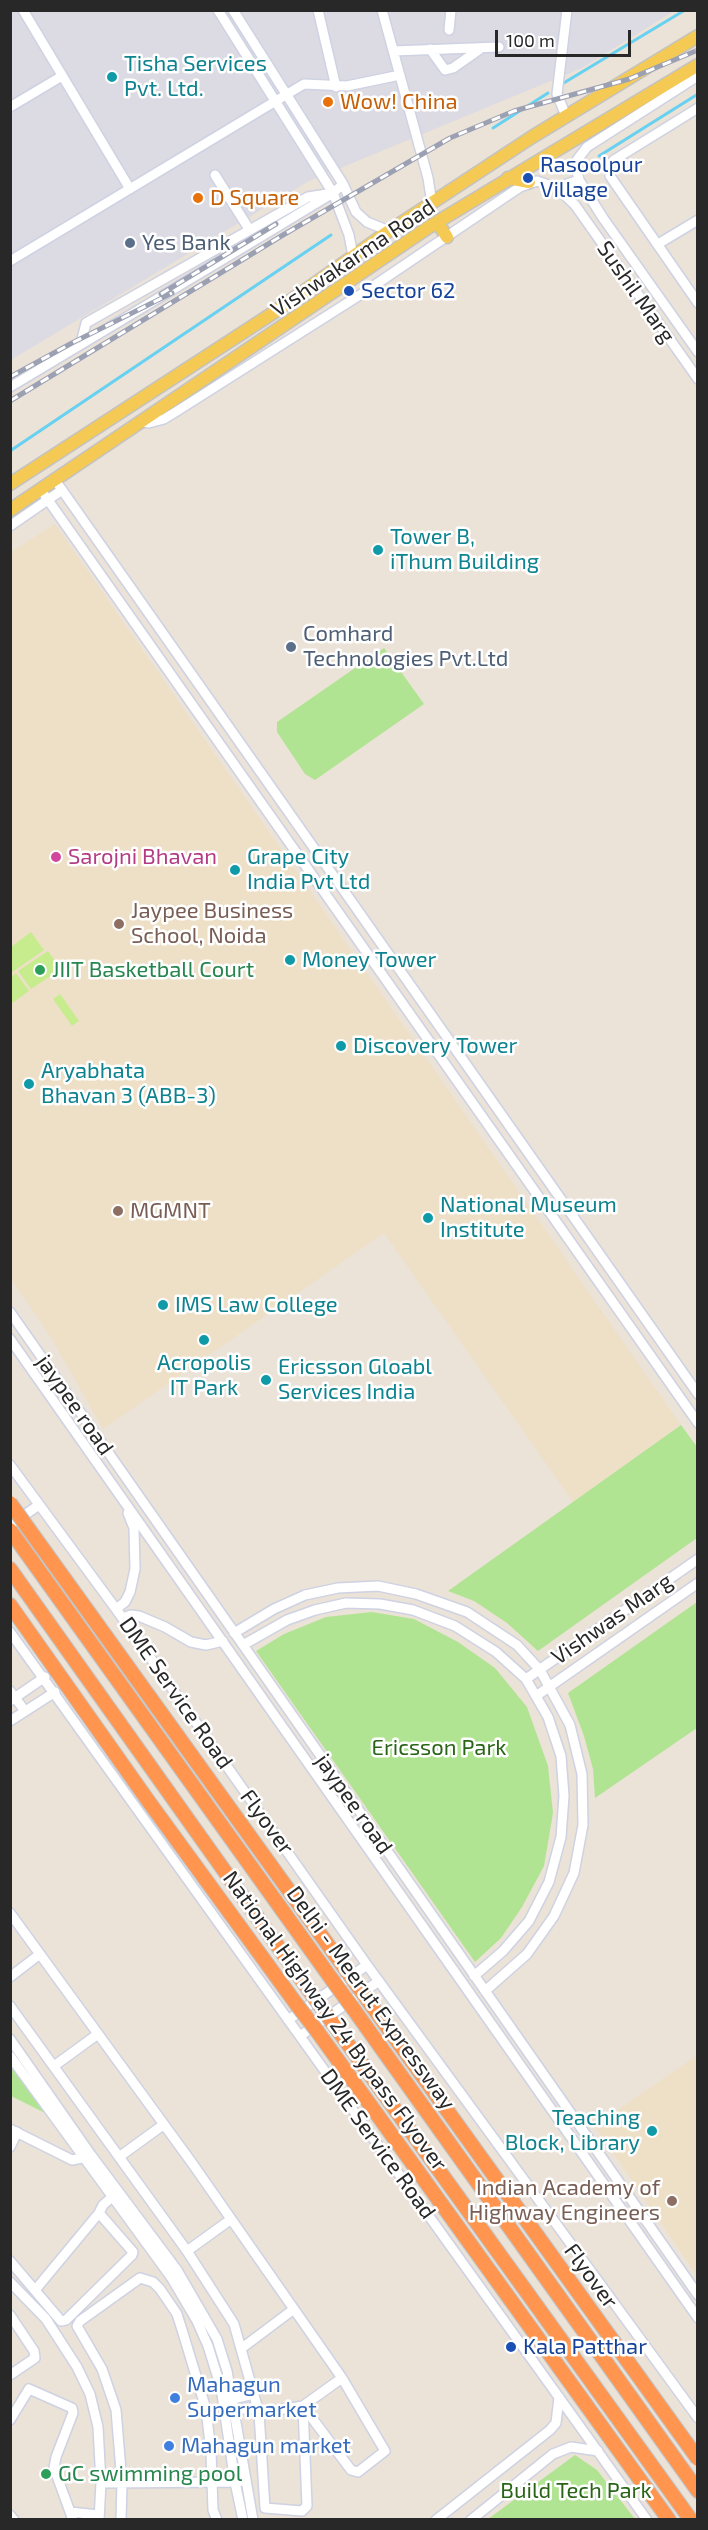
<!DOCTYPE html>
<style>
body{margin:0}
#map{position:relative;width:708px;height:2530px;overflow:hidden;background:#ebe2d8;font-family:"Exo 2",sans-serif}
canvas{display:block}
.frame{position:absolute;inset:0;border:12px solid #282828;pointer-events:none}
.scale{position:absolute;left:495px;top:30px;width:136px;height:27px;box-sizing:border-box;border:3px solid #282828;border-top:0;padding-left:8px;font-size:18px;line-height:21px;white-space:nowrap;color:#282828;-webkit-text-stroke:4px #fff;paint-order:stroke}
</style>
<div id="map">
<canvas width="708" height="2530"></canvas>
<div class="frame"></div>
<div class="scale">100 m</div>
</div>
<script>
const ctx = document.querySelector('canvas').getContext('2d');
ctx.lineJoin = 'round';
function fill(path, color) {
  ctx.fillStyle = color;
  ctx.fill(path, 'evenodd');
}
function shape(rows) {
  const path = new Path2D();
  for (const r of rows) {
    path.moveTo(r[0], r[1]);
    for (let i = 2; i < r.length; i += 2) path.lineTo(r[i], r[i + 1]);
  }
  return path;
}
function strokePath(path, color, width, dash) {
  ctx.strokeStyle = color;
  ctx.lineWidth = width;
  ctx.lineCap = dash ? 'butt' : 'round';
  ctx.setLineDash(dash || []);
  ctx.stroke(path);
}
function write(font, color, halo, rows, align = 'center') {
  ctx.font = font + ' "Exo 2",sans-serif';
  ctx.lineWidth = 5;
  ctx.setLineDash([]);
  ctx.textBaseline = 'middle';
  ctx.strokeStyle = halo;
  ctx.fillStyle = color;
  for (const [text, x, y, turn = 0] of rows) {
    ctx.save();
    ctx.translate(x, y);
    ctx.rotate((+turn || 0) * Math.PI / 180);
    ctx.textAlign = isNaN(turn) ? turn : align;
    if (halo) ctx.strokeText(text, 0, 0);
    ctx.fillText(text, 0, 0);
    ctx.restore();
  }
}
fill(shape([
 [10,11,674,11,582,68,309,181,11,360]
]), '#dcdae3');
fill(shape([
 [55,524,681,1425,573,1502,384,1233,103,1429,50,1336,11,1279,11,552],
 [697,2055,697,2276,595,2126]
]), '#eee0c7');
fill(shape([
 [384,648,424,704,315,780,305,774,277,732,277,722],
 [681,1425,697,1447,697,1538,538,1651,507,1623,474,1601,448,1591],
 [697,1602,697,1728,595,1798,593,1769,584,1736,568,1693],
 [372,1612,414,1619,458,1642,495,1668,527,1707,548,1766,553,1813,544,1866,522,1907,501,1938,475,1962,256,1651,284,1634,326,1617],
 [11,2058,55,2118,11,2096],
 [575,2455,597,2470,635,2519,488,2519]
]), '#b1e492');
fill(shape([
 [31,932,44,950,11,973,11,947],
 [48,951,61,969,31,989,18,971],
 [16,973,29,991,11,1004,11,977],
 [60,994,79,1021,72,1026,53,999]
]), '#c7ec8d');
strokePath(shape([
 [562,84,685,10],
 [493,128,548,93],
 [599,156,698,94],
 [10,451,331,235]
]), '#67d1f1', 3);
const minor = shape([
 [23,10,130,189],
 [218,10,333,193,349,235,353,256],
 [233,10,343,184,356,212,367,222,389,231],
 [318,10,336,87],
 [382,10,428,178,432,204],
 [449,30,451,10],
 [430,49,445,70,453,68,480,49],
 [393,51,499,47],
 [698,76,587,147,577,160,576,167,579,180,603,218,698,352],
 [10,107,62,76],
 [698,108,614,160,610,168,610,176,698,303],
 [566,116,557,94,567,10],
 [215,175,249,229],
 [563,194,567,184,579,180],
 [658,244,698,220],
 [10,261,304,84,347,86,400,75],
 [81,343,86,323,308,197,327,194],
 [10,387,262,236,333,193,343,184],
 [143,422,149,423,164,419,177,411,363,293,520,187,537,181,557,188,575,205,698,379],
 [55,480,698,1394],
 [41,490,698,1423],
 [10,526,62,490],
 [10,1312,698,2295],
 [10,1339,698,2318],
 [10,1465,116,1609,367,1965,698,2418],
 [10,1525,39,1505],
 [116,1609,125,1602,130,1592,135,1569,134,1528,128,1513],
 [123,1618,131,1615,139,1616,165,1627,191,1642,206,1645,223,1641],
 [10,1632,647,2520],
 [234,1633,274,1609,305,1595,338,1588,378,1586,416,1594,467,1612,517,1645,540,1670,570,1725,582,1774,583,1825,574,1873,554,1916,527,1954,485,1991],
 [243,1645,287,1620,315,1610,346,1603,380,1604,413,1610,455,1626,496,1652,526,1679,548,1717,561,1756,564,1796,561,1837,549,1882,529,1921,503,1951,474,1976],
 [526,1679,698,1559],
 [10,1691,25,1711],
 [536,1696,698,1583],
 [10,1701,45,1677],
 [10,1721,55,1692],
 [10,1913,192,2163,342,2378,385,2451,358,2472,351,2470,303,2406],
 [10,1977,40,1954],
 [10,2006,187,2251,234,2324,259,2413,265,2508,302,2511,307,2506,303,2406],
 [288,2020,367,1965],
 [300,2036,379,1981],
 [10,2039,91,2155,177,2270,217,2339,227,2371,253,2520],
 [10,2056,171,2277,197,2321,208,2346,221,2388,235,2482,243,2520],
 [54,2066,98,2034],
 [10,2129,72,2160,87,2157],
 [10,2147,17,2132],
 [119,2157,163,2125],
 [187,2251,230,2220],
 [10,2261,61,2321,66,2320,132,2255,133,2252,99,2213,103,2205,112,2197],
 [10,2282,46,2319,77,2367,90,2394,98,2427,101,2483,99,2520],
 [36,2289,99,2213],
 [10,2315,34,2351,35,2358,10,2375],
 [242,2348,294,2309],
 [228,2400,254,2394],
 [230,2411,257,2407],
 [259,2413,303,2406,342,2378],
 [10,2420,29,2389,72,2408,73,2413,56,2457,54,2468,73,2520],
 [101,2483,239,2482],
 [70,2512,99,2515],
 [10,2515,14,2520],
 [121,2520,122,2483,116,2410,102,2369,77,2326,80,2321,140,2278,153,2282,160,2289,177,2314,183,2333,206,2409,211,2452,213,2510,217,2520],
 [436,2520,550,2430,556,2423,559,2397],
 [471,2520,553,2454,571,2447,598,2451]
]);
const major = shape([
 [508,178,529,182],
 [437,222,447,237],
 [10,484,273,313,389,231,532,137,698,36],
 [10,510,429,227,698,65]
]);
const highway = shape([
 [10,1530,333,1981],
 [10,1569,314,1997],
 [10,1605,149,1802,297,2005],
 [352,2007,698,2491],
 [332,2022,691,2520],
 [317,2031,669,2520]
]);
strokePath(minor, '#ced2e2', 12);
strokePath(major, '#c3c3c3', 15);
strokePath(highway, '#c3c3c3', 16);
strokePath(minor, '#fff', 9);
strokePath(major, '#f4c954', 12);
strokePath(highway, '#ff954f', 14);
const rail = shape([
 [161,294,276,224],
 [10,377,72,343,172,293],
 [10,401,283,235,450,138,514,111,629,79,698,50]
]);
strokePath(rail, '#9ba0b3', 5);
strokePath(rail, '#fff', 3, [9]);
const highwayBridge = shape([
 [10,1503,698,2459],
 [333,1981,352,2007],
 [314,1997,332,2022],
 [297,2005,317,2031]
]);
strokePath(highwayBridge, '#c3c3c3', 16, []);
strokePath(highwayBridge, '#ff954f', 14);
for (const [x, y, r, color] of [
 [112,77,6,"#0f9aa8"],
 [328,102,6,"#e8710a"],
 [528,178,6,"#1a4fb4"],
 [198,198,6,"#e8710a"],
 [130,243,6,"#5c6f8a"],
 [349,291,6,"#1a4fb4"],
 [378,550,6,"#0f9aa8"],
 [291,647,6,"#5c6f8a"],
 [56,857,6,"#d1479c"],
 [235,870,6,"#0f9aa8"],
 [119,924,6,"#8d6e63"],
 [290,960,6,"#0f9aa8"],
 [40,970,6,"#2e9e5b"],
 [341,1046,6,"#0f9aa8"],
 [29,1084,6,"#0f9aa8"],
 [118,1211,6,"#8d6e63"],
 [428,1218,6,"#0f9aa8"],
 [163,1305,6,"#0f9aa8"],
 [204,1340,6,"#0f9aa8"],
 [266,1380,6,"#0f9aa8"],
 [652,2131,6,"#0f9aa8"],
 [672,2201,6,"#8d6e63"],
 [511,2347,6,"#1a4fb4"],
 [175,2398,6,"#3f7fe0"],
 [169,2446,6,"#3f7fe0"],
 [46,2474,6,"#2e9e5b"]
]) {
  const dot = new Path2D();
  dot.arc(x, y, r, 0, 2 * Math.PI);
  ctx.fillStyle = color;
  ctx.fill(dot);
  strokePath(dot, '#fff', 2);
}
write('22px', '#0d838f', '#fff', [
 ["Tisha Services",124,64],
 ["Pvt. Ltd.",124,89],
 ["Tower B,",390,537],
 ["iThum Building",390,562],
 ["Grape City",247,857],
 ["India Pvt Ltd",247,882],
 ["Money Tower",302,960],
 ["Discovery Tower",353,1046],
 ["Aryabhata",41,1071],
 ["Bhavan 3 (ABB-3)",41,1096],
 ["National Museum",440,1205],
 ["Institute",440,1230],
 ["IMS Law College",175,1305],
 ["Acropolis",204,1363,"center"],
 ["IT Park",204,1388,"center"],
 ["Ericsson Gloabl",278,1367],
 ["Services India",278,1392],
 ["Teaching",640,2118,"right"],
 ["Block, Library",640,2143,"right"]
], 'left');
write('22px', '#c56008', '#fff', [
 ["Wow! China",340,102],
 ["D Square",210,198]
], 'left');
write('22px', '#164399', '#fff', [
 ["Rasoolpur",540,165],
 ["Village",540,190],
 ["Sector 62",361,291],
 ["Kala Patthar",523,2347]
], 'left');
write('22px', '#4e5e75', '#fff', [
 ["Yes Bank",142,243],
 ["Comhard",303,634],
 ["Technologies Pvt.Ltd",303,659]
], 'left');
write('22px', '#282828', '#fff', [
 ["Vishwakarma Road",353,258,-34],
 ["Sushil Marg",636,292,55],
 ["jaypee road",75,1405,55],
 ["Vishwas Marg",612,1619,-35],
 ["DME Service Road",176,1693,55],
 ["jaypee road",354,1804,55],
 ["Flyover",267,1822,54],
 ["Delhi - Meerut Expressway",371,1998,54],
 ["National Highway 24 Bypass Flyover",335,2021,54],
 ["DME Service Road",378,2144,54],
 ["Flyover",591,2276,54]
]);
write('22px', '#b23c85', '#fff', [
 ["Sarojni Bhavan",68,857]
], 'left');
write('22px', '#785e54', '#fff', [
 ["Jaypee Business",131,911],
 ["School, Noida",131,936],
 ["MGMNT",130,1211],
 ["Indian Academy of",660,2188,"right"],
 ["Highway Engineers",660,2213,"right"]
], 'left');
write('22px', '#27864d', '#fff', [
 ["JIIT Basketball Court",52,970],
 ["GC swimming pool",58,2474]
], 'left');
write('22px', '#2a6517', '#fff', [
 ["Ericsson Park",439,1748],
 ["Build Tech Park",576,2491]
]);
write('22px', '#366cbe', '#fff', [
 ["Mahagun",187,2385],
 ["Supermarket",187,2410],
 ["Mahagun market",181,2446]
], 'left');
</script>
